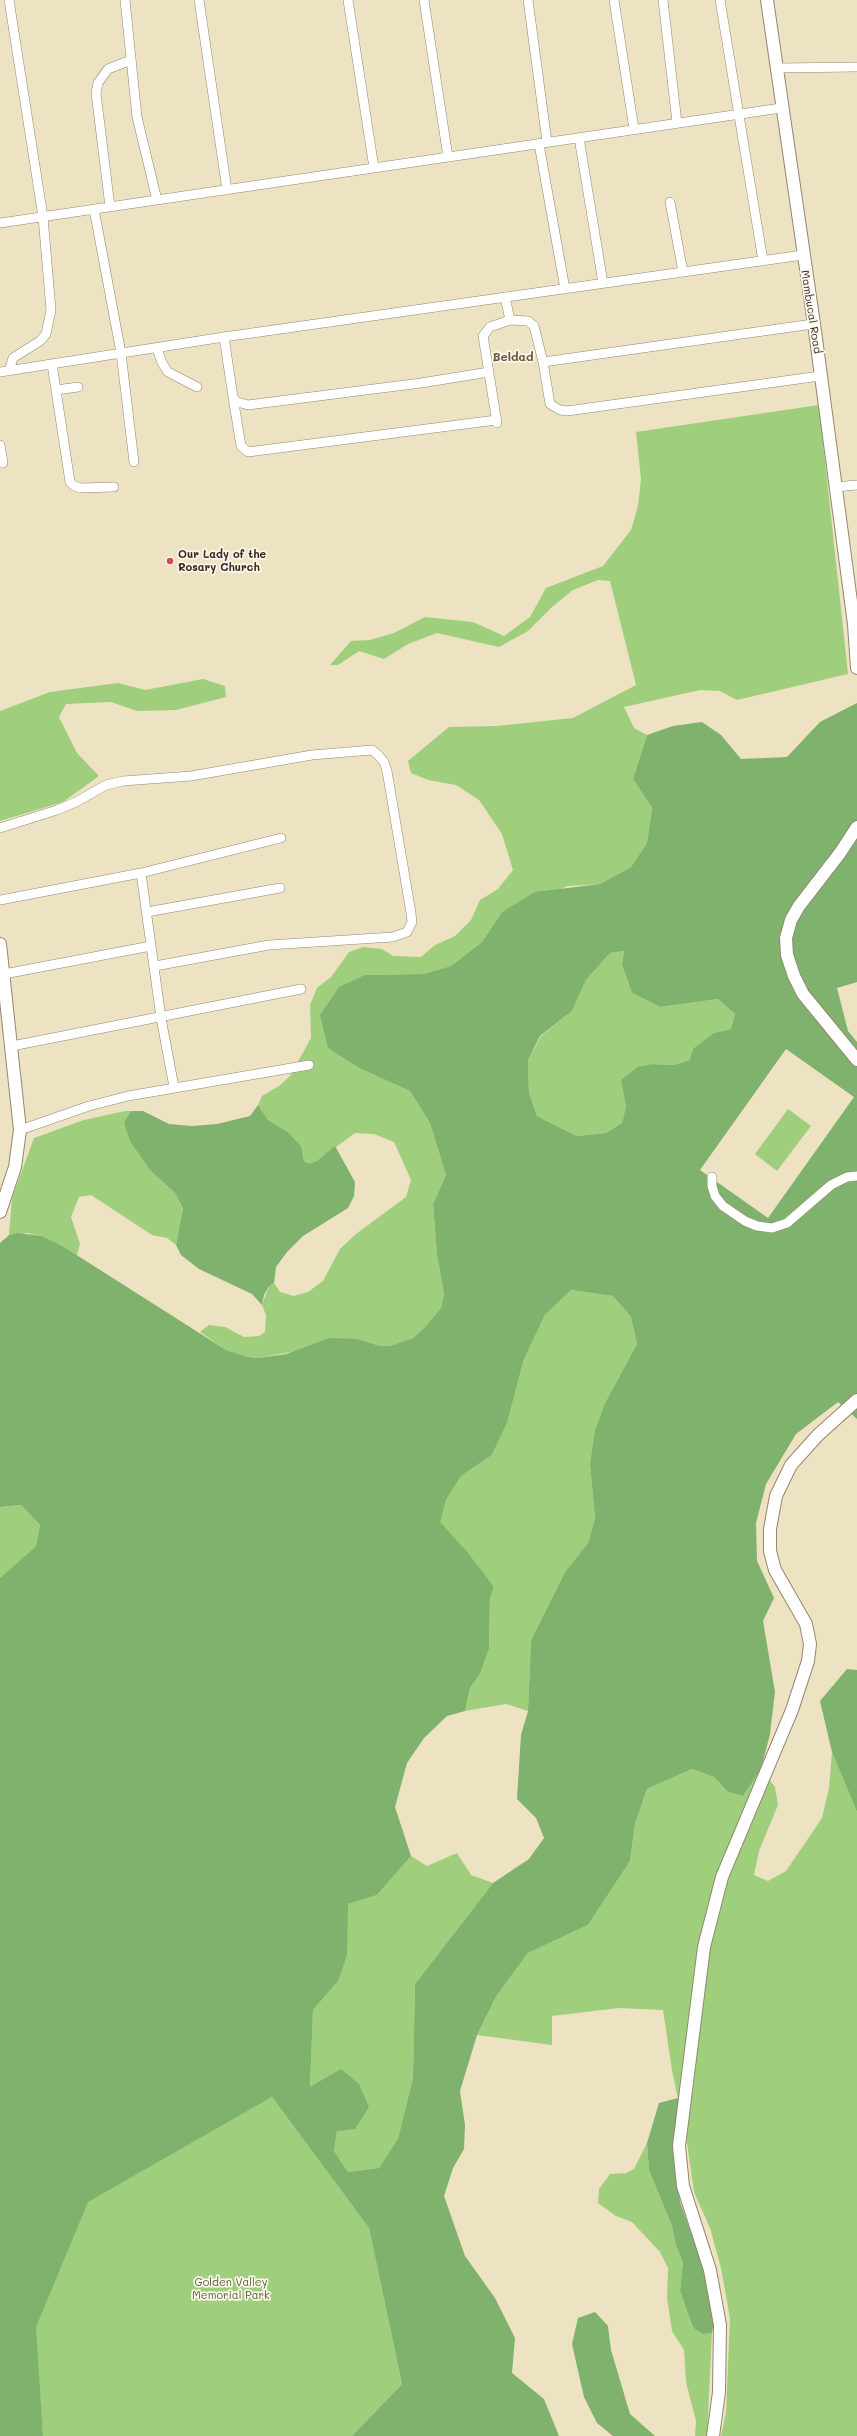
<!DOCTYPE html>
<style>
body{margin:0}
canvas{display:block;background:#ede2c1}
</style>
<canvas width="857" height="2436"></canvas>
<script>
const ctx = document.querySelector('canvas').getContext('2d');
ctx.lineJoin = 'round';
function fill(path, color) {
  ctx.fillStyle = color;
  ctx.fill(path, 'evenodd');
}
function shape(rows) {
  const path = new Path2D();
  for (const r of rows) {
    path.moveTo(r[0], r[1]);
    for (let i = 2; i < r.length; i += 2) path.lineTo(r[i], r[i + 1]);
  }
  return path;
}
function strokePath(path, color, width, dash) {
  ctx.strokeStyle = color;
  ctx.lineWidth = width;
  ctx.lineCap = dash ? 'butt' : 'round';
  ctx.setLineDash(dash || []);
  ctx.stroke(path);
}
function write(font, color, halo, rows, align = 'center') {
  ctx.font = font + ' Mali,sans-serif';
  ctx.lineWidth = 3.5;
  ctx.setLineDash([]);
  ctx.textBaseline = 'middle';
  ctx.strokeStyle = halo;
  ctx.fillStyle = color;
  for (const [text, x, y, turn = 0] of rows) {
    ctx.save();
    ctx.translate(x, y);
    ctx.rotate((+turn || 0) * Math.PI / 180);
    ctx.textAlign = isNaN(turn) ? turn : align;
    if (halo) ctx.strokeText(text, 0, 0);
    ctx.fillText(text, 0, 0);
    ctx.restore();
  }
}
fill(shape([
 [819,405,848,674,737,700,720,691,700,690,624,707,634,728,647,735,633,779,652,808,647,843,631,867,600,884,568,886,502,912,482,942,451,966,423,974,365,975,328,1048,359,1068,410,1091,430,1123,446,1175,433,1204,437,1255,444,1294,441,1308,424,1328,413,1338,390,1346,380,1346,358,1339,259,1358,248,1357,226,1350,200,1332,209,1325,225,1327,244,1337,259,1336,265,1332,266,1315,262,1305,269,1286,274,1283,280,1292,294,1296,308,1292,323,1281,340,1249,356,1234,406,1197,411,1180,394,1142,374,1134,355,1133,317,1161,309,1165,304,1161,301,1146,288,1132,268,1120,258,1105,262,1096,279,1086,290,1076,311,1038,310,1005,317,988,331,977,349,952,363,947,382,949,393,956,421,957,435,945,455,936,471,920,480,900,498,889,513,870,502,834,479,800,456,785,428,780,411,773,408,761,449,727,497,726,573,718,636,685,610,581,598,580,573,590,552,607,528,631,499,647,437,633,408,644,384,659,359,651,338,665,330,665,351,641,370,640,394,633,425,617,473,622,504,636,530,617,546,588,603,566,631,530,638,506,641,479,636,432],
 [203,679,225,686,226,697,176,710,137,711,111,702,66,704,59,717,77,753,99,776,63,802,0,821,0,711,50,692,118,683,145,690],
 [624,951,622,965,632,993,660,1007,718,999,735,1014,731,1029,714,1033,690,1060,674,1065,652,1064,621,1080,626,1107,622,1123,606,1133,577,1136,537,1116,529,1093,528,1060,541,1036,572,1011,586,980,610,953],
 [788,1109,811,1126,777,1171,755,1154],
 [125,1111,131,1111,124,1122,151,1171,175,1193,183,1210,176,1245,167,1238,152,1235,91,1195,79,1197,71,1217,80,1244,77,1255,42,1236,27,1233,9,1235,12,1198,34,1138,84,1120],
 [571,1290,613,1296,631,1317,637,1344,605,1403,590,1465,595,1518,588,1543,565,1572,531,1640,528,1711,506,1704,465,1711,470,1688,480,1674,489,1649,490,1598,494,1587,439,1522,446,1500,461,1476,492,1455,507,1423,524,1359,545,1315],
 [21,1505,40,1525,36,1546,0,1578,0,1507],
 [832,1752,857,1812,857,2436,721,2436,726,2412,730,2318,721,2268,710,2228,694,2192,687,2143,672,2070,663,2010,619,2008,552,2016,552,2045,477,2035,497,1995,528,1953,588,1925,630,1861,635,1824,647,1789,692,1769,714,1777,728,1792,743,1796,761,1769,775,1787,778,1805,759,1851,754,1875,768,1881,786,1871,822,1818,829,1788],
 [457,1853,471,1875,493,1883,415,1984,413,2078,398,2140,379,2168,348,2172,334,2151,337,2131,310,2087,313,2010,338,1981,348,1904,377,1895,411,1856,427,1866],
 [272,2097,369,2228,402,2384,352,2436,43,2436,35,2327,87,2202],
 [647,2143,649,2170,672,2226,676,2246,683,2262,680,2291,691,2322,703,2334,712,2333,707,2436,695,2436,696,2421,686,2382,684,2350,672,2331,667,2298,668,2268,660,2252,632,2222,616,2216,598,2203,599,2189,610,2174,626,2173,634,2169]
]), '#9fcf7d');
fill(shape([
 [857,703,857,982,837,988,848,1031,857,1042,857,1419,838,1402,796,1434,766,1484,756,1523,757,1561,774,1598,763,1621,775,1692,770,1734,761,1769,743,1796,728,1792,714,1777,692,1769,647,1789,635,1824,630,1861,588,1925,528,1953,497,1995,477,2035,460,2091,465,2125,464,2149,453,2168,444,2196,465,2256,495,2298,515,2338,512,2373,544,2399,559,2436,352,2436,402,2384,369,2228,272,2097,88,2202,36,2327,43,2436,0,2436,0,1578,36,1546,40,1525,21,1505,0,1507,0,1243,9,1235,18,1233,42,1236,64,1247,226,1350,248,1357,259,1358,286,1354,330,1338,358,1339,380,1346,390,1346,413,1338,424,1328,441,1308,444,1294,437,1255,433,1204,446,1175,430,1123,410,1091,359,1068,328,1048,320,1015,339,987,365,975,423,974,451,966,482,942,502,912,535,892,600,884,631,867,647,843,652,808,633,779,647,735,673,726,702,722,721,735,741,759,787,757,820,722],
 [624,951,622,965,632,993,660,1007,718,999,735,1014,731,1029,714,1033,693,1049,690,1060,674,1065,652,1064,638,1067,621,1080,626,1107,622,1123,606,1133,577,1136,537,1116,529,1093,528,1060,540,1036,572,1011,586,980,610,953],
 [786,1049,854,1097,768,1218,700,1170],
 [571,1290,613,1296,631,1317,637,1344,605,1403,595,1431,590,1465,595,1518,588,1543,565,1572,531,1640,528,1711,521,1735,517,1799,536,1818,544,1838,529,1859,493,1883,415,1984,413,2078,398,2139,379,2168,348,2172,334,2151,337,2131,355,2129,369,2107,359,2084,341,2069,310,2087,313,2010,338,1981,347,1955,348,1904,377,1895,411,1856,395,1807,407,1763,424,1738,447,1716,465,1711,470,1688,480,1674,489,1649,490,1598,494,1587,468,1553,440,1522,446,1500,461,1476,492,1455,507,1423,524,1359,545,1315],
 [258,1105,268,1120,288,1132,301,1146,304,1161,309,1164,317,1161,335,1146,355,1182,354,1196,348,1208,303,1236,287,1252,276,1267,274,1283,269,1286,264,1295,262,1305,252,1294,199,1269,181,1255,176,1245,183,1209,175,1193,151,1171,130,1141,124,1122,131,1111,143,1111,169,1124,192,1126,217,1124,250,1116],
 [847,1669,857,1670,857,1812,832,1752,820,1701],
 [678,2098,682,2118,675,2152,680,2202,712,2292,714,2322,712,2333,703,2334,695,2329,691,2322,680,2291,683,2262,676,2246,672,2226,649,2170,647,2143,659,2103],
 [595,2312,608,2326,611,2350,630,2414,655,2436,613,2436,597,2423,584,2397,572,2344,578,2318]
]), '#7fb26c');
const street = shape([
 [125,0,137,117,157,200],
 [199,0,227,190],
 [348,0,374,168],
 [424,0,448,157],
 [528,0,547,142],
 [614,0,634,129],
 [663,0,677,123],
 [720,0,763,261],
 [776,68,857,67],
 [579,138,603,283],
 [539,144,565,289],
 [670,202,683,272],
 [110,207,96,93,98,83,108,69,131,60],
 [94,209,121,353,134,462],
 [0,223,781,108],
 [505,297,510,320,528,321,534,326,543,362,813,324],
 [224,337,233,397,237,402,248,405,421,383,489,372],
 [157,348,162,363,168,372,197,387],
 [543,362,550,404,560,410,567,411,820,376],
 [52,364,70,482,73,485,80,488,114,487],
 [9,371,13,358,40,341,46,334,51,310,43,217,9,0],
 [0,372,224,337,803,255],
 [56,390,78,387],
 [233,397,241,446,248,452,496,420],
 [497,423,483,336,490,327,510,320],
 [0,445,3,463],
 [835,487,857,485],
 [0,828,57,810,76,802,106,785,123,781,191,776,312,755,372,750,379,756,384,762,387,771,411,913,412,922,407,932,393,937,269,945,155,966],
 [141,873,161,1018,174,1087],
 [0,900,141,873,281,838],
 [147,912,280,888],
 [4,974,151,946],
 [12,1046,301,989],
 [20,1130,89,1106,128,1096,309,1065],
 [712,1177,712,1186,715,1196,723,1206,745,1221,757,1226,772,1228,787,1223,831,1185,847,1177,857,1176]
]);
const secondary = shape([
 [767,0,815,331,854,624,857,668],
 [857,827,840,853,799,906,791,920,786,938,787,955,794,976,803,994,857,1060],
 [0,944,20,1130,15,1167,0,1212],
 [713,2436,719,2392,720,2325,710,2270,683,2186,679,2146,704,1947,722,1877,792,1710,808,1661,810,1644,806,1624,775,1570,770,1551,770,1529,776,1496,791,1465,818,1435,857,1400]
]);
strokePath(street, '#948670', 10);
strokePath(secondary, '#948670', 14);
strokePath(street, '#fff', 9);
strokePath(secondary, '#fff', 12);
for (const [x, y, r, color] of [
 [170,561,4,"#d1495b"]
]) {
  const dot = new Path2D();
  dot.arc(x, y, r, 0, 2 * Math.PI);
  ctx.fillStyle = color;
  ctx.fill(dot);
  strokePath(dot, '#fbf7ec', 1.5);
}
write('11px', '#3b2a1e', '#fbf7ec', [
 ["Mambucal Road",811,312,81]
]);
write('bold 11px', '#3b2a1e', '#fbf7ec', [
 ["Our Lady of the",178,555],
 ["Rosary Church",178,568]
], 'left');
write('11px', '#595c3a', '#fbf7ec', [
 ["Golden Valley",231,2283],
 ["Memorial Park",231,2296]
]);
write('bold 12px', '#73543a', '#fbf7ec', [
 ["Beldad",513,357]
]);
</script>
